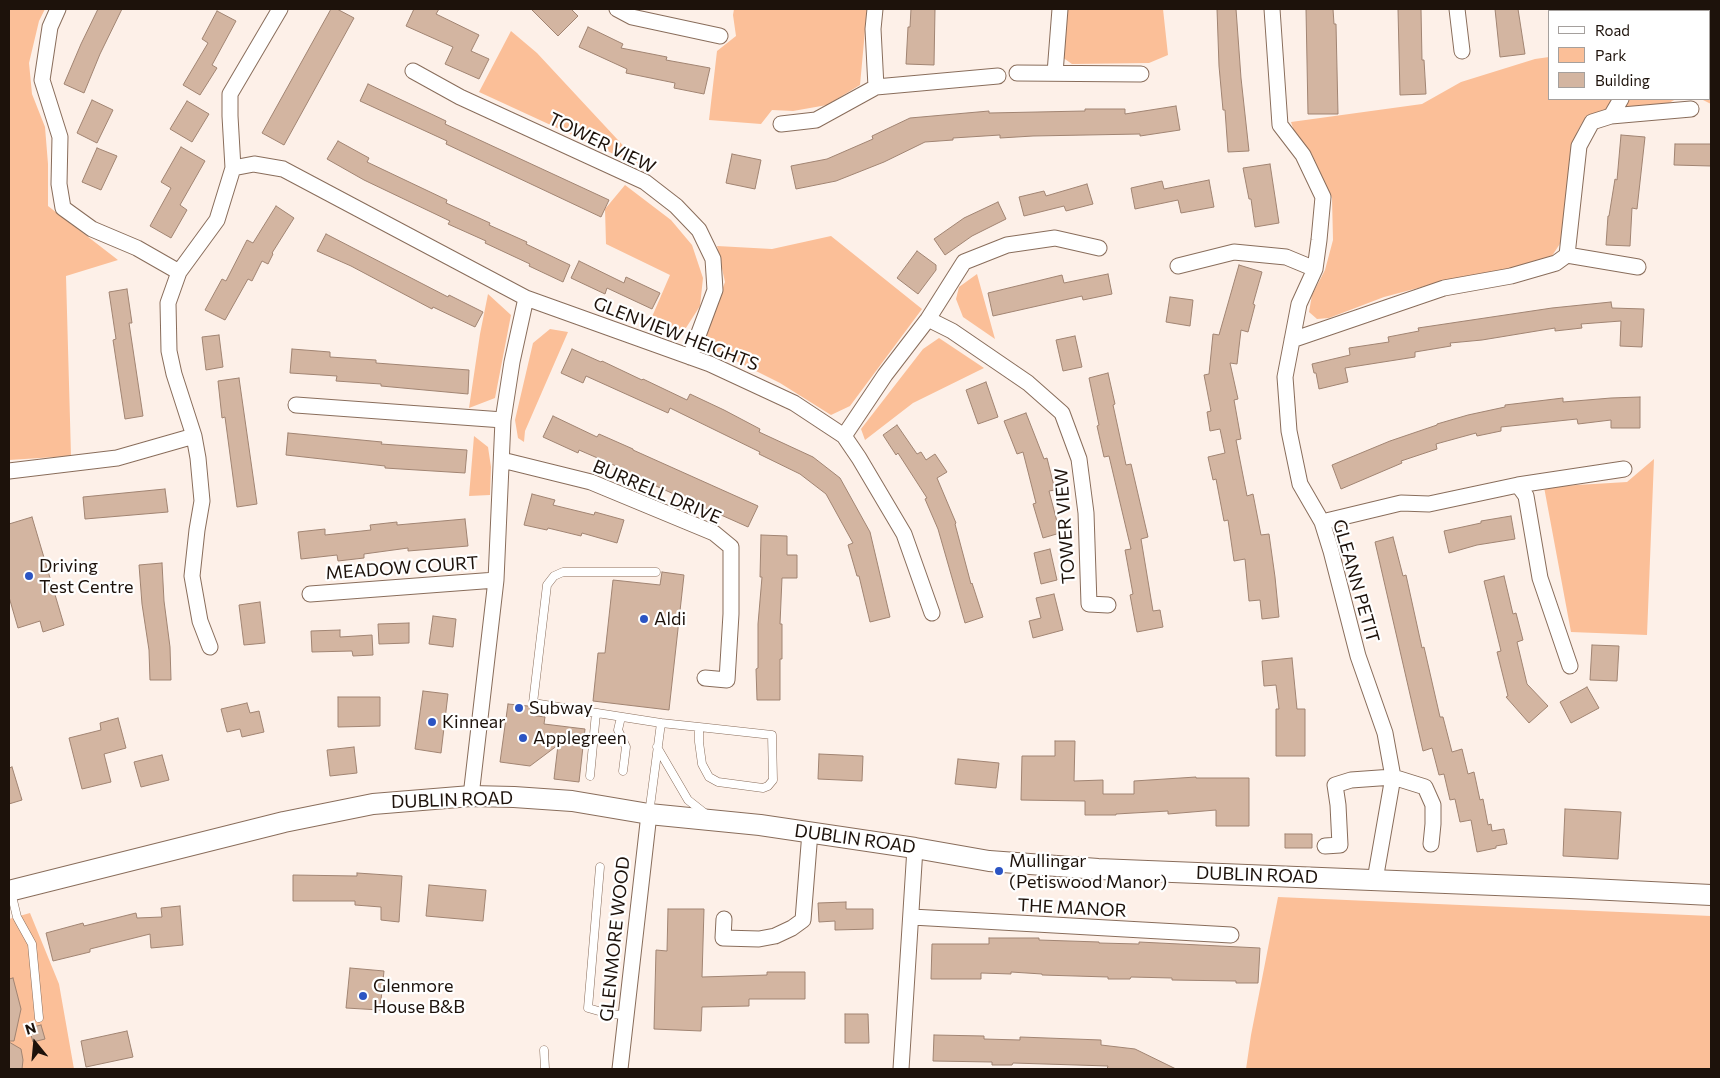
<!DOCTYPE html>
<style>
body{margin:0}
#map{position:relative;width:1720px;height:1078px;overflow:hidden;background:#fdf0e8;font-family:Commissioner,sans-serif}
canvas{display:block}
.frame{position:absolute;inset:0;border:10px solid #1d120b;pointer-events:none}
.legend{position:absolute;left:1548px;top:10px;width:162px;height:90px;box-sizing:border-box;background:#fff;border:1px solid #a5a09d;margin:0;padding:6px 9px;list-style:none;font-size:15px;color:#1d120b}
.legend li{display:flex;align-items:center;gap:10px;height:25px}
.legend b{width:25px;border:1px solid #a5a09d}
.north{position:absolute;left:10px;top:1018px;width:50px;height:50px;-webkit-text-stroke:4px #fff;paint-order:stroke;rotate:343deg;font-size:14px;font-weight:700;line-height:20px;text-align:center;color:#1d120b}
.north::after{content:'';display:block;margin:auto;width:18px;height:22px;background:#1d120b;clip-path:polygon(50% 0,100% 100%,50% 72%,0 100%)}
</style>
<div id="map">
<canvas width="1720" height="1078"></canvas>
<div class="frame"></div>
<ul class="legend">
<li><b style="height:6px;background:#fff"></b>Road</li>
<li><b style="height:14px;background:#fbbf98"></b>Park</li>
<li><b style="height:14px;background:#d3b5a1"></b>Building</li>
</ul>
<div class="north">N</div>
</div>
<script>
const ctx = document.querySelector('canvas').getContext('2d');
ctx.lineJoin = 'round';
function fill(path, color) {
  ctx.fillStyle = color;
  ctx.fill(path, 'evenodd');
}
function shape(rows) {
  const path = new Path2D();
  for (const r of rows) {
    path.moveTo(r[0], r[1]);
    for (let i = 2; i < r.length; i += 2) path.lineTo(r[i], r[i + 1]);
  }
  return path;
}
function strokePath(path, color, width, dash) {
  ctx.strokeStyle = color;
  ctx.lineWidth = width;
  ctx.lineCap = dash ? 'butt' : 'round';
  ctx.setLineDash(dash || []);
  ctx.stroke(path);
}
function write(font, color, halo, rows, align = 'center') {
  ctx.font = font + ' Commissioner,sans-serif';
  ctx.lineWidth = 4.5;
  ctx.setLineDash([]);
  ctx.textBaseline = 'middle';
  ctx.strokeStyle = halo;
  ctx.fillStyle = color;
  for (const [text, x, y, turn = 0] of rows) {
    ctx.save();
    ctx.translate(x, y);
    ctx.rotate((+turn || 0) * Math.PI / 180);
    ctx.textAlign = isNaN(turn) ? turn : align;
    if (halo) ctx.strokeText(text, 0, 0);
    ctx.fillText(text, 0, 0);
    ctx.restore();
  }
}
fill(shape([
 [9,9,45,9,39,21,29,63,32,94,45,127,48,164,48,206,118,260,66,276,71,456,9,460],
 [734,9,867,9,860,85,827,105,793,111,772,110,761,124,709,120,717,51,736,36,733,15],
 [1066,9,1163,9,1168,55,1149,63,1072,64,1062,57],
 [1647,9,1708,9,1711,17,1711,104,1701,99,1709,99,1709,11,1640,11],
 [511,31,537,53,644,168,479,92],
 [1549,57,1549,99,1676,99,1669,103,1609,109,1586,116,1577,132,1563,239,1552,256,1507,270,1448,280,1384,297,1329,318,1317,319,1309,312,1312,295,1325,270,1333,240,1332,198,1311,153,1295,134,1291,122,1422,104,1461,82,1535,59],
 [625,185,671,220,692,245,703,278,700,306,684,331,648,326,670,275,606,244,605,209],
 [831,236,922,309,850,406,831,415,780,383,702,344,725,282,717,246,772,249],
 [977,274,995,339,963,317,956,299,959,287],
 [488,294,511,315,495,398,469,408,480,334],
 [550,329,568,332,525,431,524,442,518,438,515,420,533,343],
 [939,338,984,368,913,403,865,440,861,429,923,349],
 [474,436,488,447,491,467,490,495,469,496],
 [1654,459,1647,635,1571,632,1544,487,1627,482],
 [1278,897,1711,916,1711,1069,1246,1069,1251,1035],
 [30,913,59,984,74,1069,9,1069,9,919]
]), '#fbbf98');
const building = shape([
 [98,9,122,9,100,54,84,93,64,84,81,44,98,9],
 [331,9,337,9,354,18,284,145,262,133,331,9],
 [414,9,439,9,436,14,479,35,471,51,489,59,479,79,445,64,453,47,406,26,414,9],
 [531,9,571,9,578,16,558,36,531,9],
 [911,9,935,9,934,65,906,64,908,27,910,27,911,9],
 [1217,9,1236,9,1241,78,1249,151,1228,152,1225,110,1223,110,1219,66,1217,9],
 [1306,9,1333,9,1334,24,1336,24,1338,114,1308,114,1306,9],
 [1398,9,1421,9,1422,60,1424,60,1426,94,1400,95,1398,9],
 [1495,9,1518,9,1525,54,1500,57,1495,9],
 [217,11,236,21,212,65,217,68,200,95,183,85,208,43,202,39,217,11],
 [588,27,623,44,621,48,667,57,666,60,710,68,704,94,674,88,675,83,626,73,627,69,579,47,588,27],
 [368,84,446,121,445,124,609,200,601,217,446,144,447,141,360,101,368,84],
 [92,100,113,110,97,143,77,133,92,100],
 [187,101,209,114,192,142,170,129,187,101],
 [1176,106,1180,130,1140,136,1140,134,1033,136,1000,138,1000,135,953,138,953,140,925,142,884,162,836,181,796,189,791,166,827,159,873,139,872,136,910,118,989,111,989,113,1085,111,1085,109,1125,109,1125,114,1176,106],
 [1621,135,1645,137,1637,209,1632,208,1630,246,1606,245,1608,216,1609,216,1615,179,1617,180,1621,135],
 [338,141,369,158,367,162,447,200,446,203,490,223,489,225,527,242,526,244,570,265,563,282,529,266,530,264,485,243,486,241,448,224,450,221,364,180,327,159,338,141],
 [1675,144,1711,144,1711,166,1674,165,1675,144],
 [181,147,205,161,180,205,187,210,171,238,150,226,171,188,161,182,181,147],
 [97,148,117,156,101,190,82,182,97,148],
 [732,154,761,160,755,189,726,183,732,154],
 [1270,164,1279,223,1255,227,1251,199,1249,199,1243,168,1270,164],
 [1209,180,1214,207,1181,213,1178,200,1135,209,1131,188,1162,181,1164,189,1209,180],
 [1087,184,1093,204,1066,211,1064,206,1024,216,1019,197,1044,191,1046,196,1087,184],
 [998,202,1006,219,972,236,945,255,934,239,964,218,998,202],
 [276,206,294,218,272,253,273,254,268,264,262,261,252,281,248,279,225,320,205,310,222,279,226,281,247,240,253,243,276,206],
 [326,234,448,297,449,295,483,312,475,327,433,307,432,309,351,266,317,251,326,234],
 [917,251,936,265,936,270,918,294,897,278,917,251],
 [579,261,624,283,626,277,660,293,652,309,607,288,605,294,571,278,579,261],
 [1239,265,1262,272,1253,304,1255,305,1248,332,1241,330,1237,364,1230,363,1238,399,1234,400,1241,439,1236,440,1247,496,1253,494,1261,535,1269,534,1275,577,1279,617,1262,619,1260,600,1249,601,1245,559,1234,561,1228,520,1224,521,1216,479,1213,480,1208,457,1225,453,1220,429,1210,431,1207,412,1211,411,1204,375,1209,374,1213,334,1219,335,1239,265],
 [1108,274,1112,294,1083,300,1082,296,993,316,988,293,1062,275,1064,283,1108,274],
 [127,289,132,323,129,323,143,416,125,419,113,340,116,339,109,292,127,289],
 [1170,297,1193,300,1190,326,1166,322,1170,297],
 [1611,302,1612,308,1644,309,1642,347,1620,346,1621,321,1581,324,1582,328,1555,331,1555,328,1482,340,1450,343,1451,346,1415,352,1415,357,1345,368,1348,382,1319,389,1316,373,1314,373,1312,364,1350,355,1349,348,1389,342,1388,337,1419,331,1418,328,1552,308,1611,302],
 [219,335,223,367,206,370,202,337,219,335],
 [1075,336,1082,367,1063,371,1056,340,1075,336],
 [292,349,330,352,330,357,376,360,376,363,469,370,468,394,381,386,381,384,336,381,337,376,290,373,292,349],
 [572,349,601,362,602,361,642,380,643,379,687,400,690,394,724,410,760,429,759,432,813,457,840,478,870,532,890,617,870,622,859,576,857,576,848,545,853,543,826,494,800,474,759,454,760,452,670,408,668,413,586,376,583,383,561,373,572,349],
 [1108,373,1115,404,1113,405,1126,465,1131,464,1148,537,1141,539,1153,611,1160,610,1163,627,1137,632,1130,595,1133,594,1125,550,1131,549,1109,456,1104,457,1097,426,1099,425,1089,378,1108,373],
 [239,378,257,504,237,507,225,417,222,418,218,381,239,378],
 [986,382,998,417,978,424,966,390,986,382],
 [1640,397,1640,428,1611,428,1611,420,1578,424,1577,419,1501,427,1501,431,1477,436,1476,433,1436,444,1437,449,1401,461,1402,463,1341,489,1332,465,1390,441,1437,425,1437,424,1468,415,1505,407,1505,405,1563,398,1563,402,1611,398,1640,397],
 [1026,413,1044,459,1047,458,1055,490,1049,491,1060,533,1043,538,1033,504,1036,503,1023,452,1017,454,1004,421,1026,413],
 [553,416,597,437,599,434,633,449,633,450,758,506,748,527,629,474,630,472,579,450,578,453,543,437,553,416],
 [897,425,917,454,921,452,926,460,935,454,947,472,937,478,956,523,955,524,971,584,972,583,983,617,965,623,938,529,925,499,927,498,898,453,896,455,883,435,897,425],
 [288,433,382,442,381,444,467,450,465,473,385,468,385,466,286,455,288,433],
 [165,489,168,512,85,519,83,497,165,489],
 [532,494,555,500,553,505,594,515,595,512,624,520,617,543,582,533,581,536,548,528,547,530,524,525,532,494],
 [1511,516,1515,539,1477,545,1449,553,1444,531,1481,523,1481,521,1511,516],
 [32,517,64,625,43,632,40,621,18,628,9,597,9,524,32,517],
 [465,519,468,546,408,551,408,548,364,554,364,558,338,561,337,555,301,559,298,532,325,529,325,535,371,530,370,525,397,522,397,525,465,519],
 [761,535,787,536,787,555,797,555,797,578,782,578,780,624,782,624,782,659,780,659,780,700,757,700,756,669,758,668,758,624,762,577,760,577,761,535],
 [1393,537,1403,576,1406,575,1422,648,1424,647,1440,717,1443,717,1452,752,1462,749,1468,774,1474,772,1480,800,1483,799,1488,825,1491,824,1492,831,1504,829,1507,844,1496,846,1496,848,1477,852,1471,820,1460,822,1455,799,1450,800,1444,774,1439,775,1432,748,1423,751,1375,542,1393,537],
 [1050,549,1057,580,1041,584,1034,553,1050,549],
 [162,563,164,601,170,647,171,680,150,680,149,650,142,604,139,565,162,563],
 [662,572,684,575,669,710,593,701,598,653,605,653,613,580,660,585,662,572],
 [1504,576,1513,614,1516,613,1523,640,1517,642,1527,684,1548,706,1529,723,1506,697,1508,696,1497,652,1501,651,1484,581,1504,576],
 [1054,594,1063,630,1033,638,1029,621,1041,618,1036,598,1054,594],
 [260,602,265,643,244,645,239,605,260,602],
 [433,616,456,619,453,647,429,644,433,616],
 [409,623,409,643,379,644,378,624,409,623],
 [340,630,340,637,372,635,373,655,353,656,352,651,312,652,311,631,340,630],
 [1592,645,1619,646,1617,681,1590,680,1592,645],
 [1292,658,1297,709,1305,709,1305,756,1276,756,1276,709,1279,709,1276,685,1264,686,1262,661,1292,658],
 [1587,687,1599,708,1571,723,1560,702,1587,687],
 [423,691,448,694,441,753,415,749,423,691],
 [338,697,380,697,380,726,338,727,338,697],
 [247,703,250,713,259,711,264,732,242,737,240,729,227,732,221,709,247,703],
 [508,704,528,706,530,708,530,715,545,717,544,724,585,729,579,782,554,779,558,745,530,766,500,762,508,704],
 [118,718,126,748,104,754,111,782,82,789,69,738,101,730,100,723,118,718],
 [1055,741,1075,741,1074,781,1103,780,1103,794,1134,794,1134,781,1196,777,1196,778,1249,778,1249,826,1216,826,1216,810,1168,814,1168,811,1116,814,1116,815,1085,815,1085,801,1021,800,1022,756,1055,756,1055,741],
 [354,747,357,773,330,776,327,750,354,747],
 [819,754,863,756,862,781,818,779,819,754],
 [162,755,169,780,141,787,134,762,162,755],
 [958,759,999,763,996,788,955,784,958,759],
 [12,767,22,800,9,804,9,768,12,767],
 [1565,809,1621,812,1618,859,1563,856,1565,809],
 [1285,834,1312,834,1312,848,1285,848,1285,834],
 [357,873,402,876,399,922,381,920,381,907,355,905,355,901,293,901,293,875,357,876,357,873],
 [429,885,486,890,483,921,426,916,429,885],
 [846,902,846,909,873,909,873,929,835,930,835,921,819,922,818,903,846,902],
 [180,906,183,945,151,948,150,934,90,949,90,952,53,961,46,933,83,923,84,926,136,913,137,918,162,917,161,908,180,906],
 [668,909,704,909,702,977,767,975,767,972,805,972,805,999,749,999,749,1006,702,1007,701,1031,654,1029,656,950,667,951,668,909],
 [989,938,1039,938,1039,940,1099,942,1099,943,1139,944,1139,942,1260,948,1258,983,1236,983,1236,981,1172,980,1172,978,1131,977,1130,979,1108,979,1108,977,1042,975,1042,974,1011,972,1011,974,981,973,981,979,931,979,932,944,989,944,989,938],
 [350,968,384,971,380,1010,346,1008,350,968],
 [13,978,21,1009,14,1041,9,1041,9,979,13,978],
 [845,1014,868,1014,869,1043,845,1043,845,1014],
 [41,1025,45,1039,33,1042,29,1028,41,1025],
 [127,1031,133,1057,86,1067,81,1041,127,1031],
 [934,1035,984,1036,984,1039,1020,1040,1020,1037,1101,1040,1101,1045,1135,1049,1176,1069,1107,1069,1108,1066,1013,1063,1012,1065,992,1065,992,1062,933,1061,934,1035],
 [9,1042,21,1049,23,1060,22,1069,9,1069,9,1042]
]);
fill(building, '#d3b5a1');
strokePath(building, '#a18472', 1);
const service = shape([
 [621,717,618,730,626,747,623,771],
 [661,723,699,727,772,735,773,780,768,786,763,788,718,782,709,777,702,764,699,742,699,727],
 [657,747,688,800,707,815],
 [590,776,596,713],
 [649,814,661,723,533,703,547,585,554,576,563,572,656,572],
 [600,867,588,1008,609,1014,625,1015],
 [11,892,17,917,32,944,39,1018],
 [544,1050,545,1069]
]);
const minor = shape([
 [58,9,50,27,42,80,60,137,59,184,63,208,92,229,137,248,179,272],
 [617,9,632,17,720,36],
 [1272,9,1280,125,1303,155,1323,197,1319,240,1315,269,1299,304,1285,377,1289,431,1300,484,1322,522,1331,551,1358,656,1385,733,1393,777,1375,880],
 [1457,9,1462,51],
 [1709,45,1711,44],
 [413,71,460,97,645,182,676,206,699,230,713,259,715,290,690,357],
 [1017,73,1141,74],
 [1055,73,1060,9],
 [876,87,998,76],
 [1611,116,1621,99],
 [781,124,816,120,876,87,873,29,875,9],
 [233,168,254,164,283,169,526,298,710,364,794,403,844,436,859,458,904,534,932,613],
 [1567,255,1638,267],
 [1178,266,1234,252,1286,257,1315,269],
 [928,319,952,331,1028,383,1062,413,1079,459,1086,513,1089,604,1108,605],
 [1292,340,1444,288,1511,276,1556,263,1567,255,1579,146,1592,122,1611,116,1691,109],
 [296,405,503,420],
 [194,436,198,458,202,501,197,530,192,576,200,621,210,647],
 [844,436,885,375,928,319,964,262,1007,245,1055,238,1099,248],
 [502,460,591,482,714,533,731,547,731,614,727,680,705,678],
 [9,471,117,458,194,436,174,374,169,351,168,303,179,272,217,220,233,168,230,116,230,94,280,9],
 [1518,485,1624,469],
 [1322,522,1401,503,1429,504,1518,485,1526,496,1540,578,1570,666],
 [310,594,496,580],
 [471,796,496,580,503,420,512,362,526,298],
 [1325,846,1340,845,1338,805,1335,785,1351,780,1393,777,1425,787,1433,805,1433,824,1431,844],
 [912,917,1231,935],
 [724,919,723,938,759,939,775,936,792,928,803,920,810,832],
 [620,1069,649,814],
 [901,1069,915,848]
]);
const secondary = shape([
 [9,891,284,822,373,804,471,796,514,797,572,801,649,814,760,825,915,848,989,861,1098,869,1570,888,1711,895]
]);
strokePath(service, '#896d5b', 9);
strokePath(minor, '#896d5b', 17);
strokePath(secondary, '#896d5b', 22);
strokePath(service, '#fff', 8);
strokePath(minor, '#fff', 15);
strokePath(secondary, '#fff', 20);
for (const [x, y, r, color] of [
 [29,576,5,"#2b54c3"],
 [644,619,5,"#2b54c3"],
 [519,708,5,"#2b54c3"],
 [432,722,5,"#2b54c3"],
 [523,738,5,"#2b54c3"],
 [999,871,5,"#2b54c3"],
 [363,996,5,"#2b54c3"]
]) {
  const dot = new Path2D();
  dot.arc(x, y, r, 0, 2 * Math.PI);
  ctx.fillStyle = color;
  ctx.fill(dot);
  strokePath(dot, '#fff', 2);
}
write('18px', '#1d120b', '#fff', [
 ["TOWER VIEW",602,143,26],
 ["GLENVIEW HEIGHTS",676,334,21],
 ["BURRELL DRIVE",657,492,23],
 ["TOWER VIEW",1065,526,-94],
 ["MEADOW COURT",402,568,-4],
 ["GLEANN PETIT",1356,581,74],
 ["DUBLIN ROAD",452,800,-2],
 ["DUBLIN ROAD",855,839,8],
 ["DUBLIN ROAD",1257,875,2],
 ["THE MANOR",1072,908,3],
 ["GLENMORE WOOD",615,939,-84]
]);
write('18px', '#1d120b', '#fff', [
 ["Driving",39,566],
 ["Test Centre",39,587],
 ["Aldi",654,619],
 ["Subway",529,708],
 ["Kinnear",442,722],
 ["Applegreen",533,738],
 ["Mullingar",1009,861],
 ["(Petiswood Manor)",1009,882],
 ["Glenmore",373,986],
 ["House B&B",373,1007]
], 'left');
</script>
